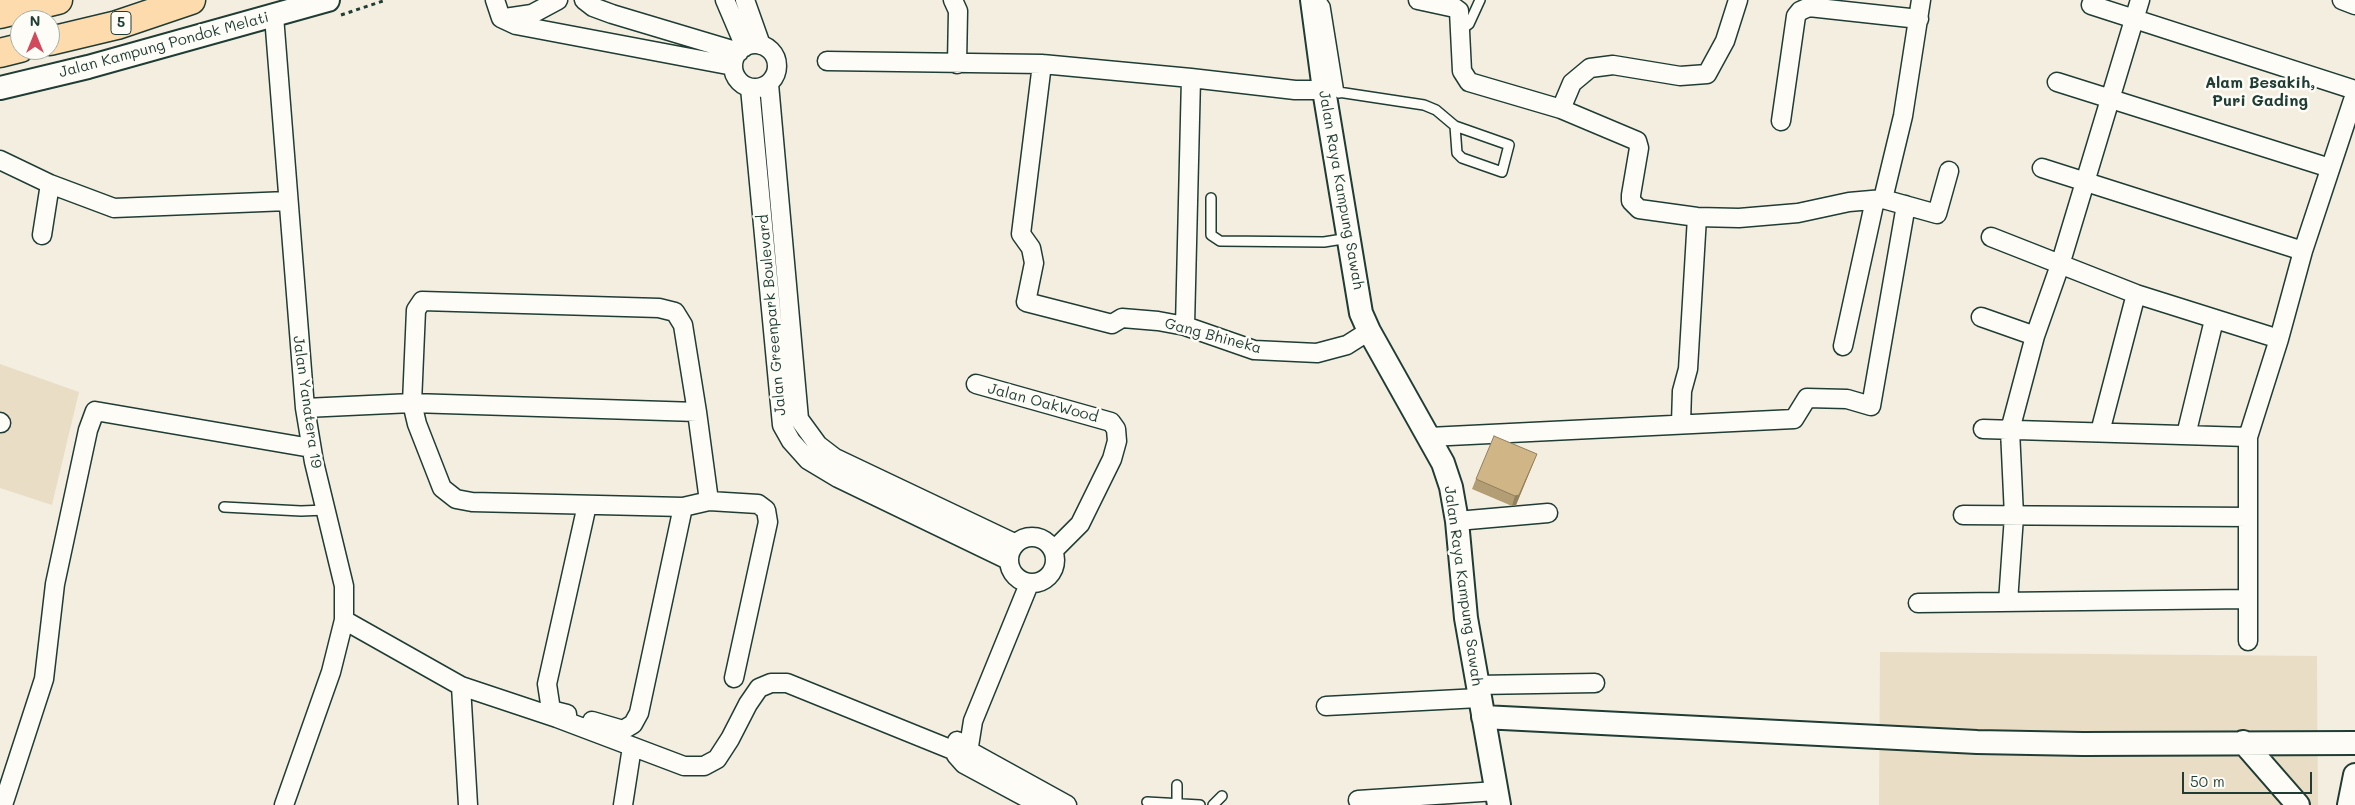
<!DOCTYPE html>
<style>
body{margin:0}
#map{position:relative;width:2355px;height:805px;overflow:hidden;background:#f4eee1;font-family:Mali,sans-serif}
canvas{display:block}
.north{position:absolute;left:10px;top:10px;width:50px;height:50px;box-sizing:border-box;background:#fdfcf7;border:1px solid #a4b0a9;border-radius:50%;rotate:0deg;font-size:14px;font-weight:700;line-height:20px;text-align:center;color:#1f3d34}
.north::after{content:'';display:block;margin:auto;width:18px;height:22px;background:#d1495b;clip-path:polygon(50% 0,100% 100%,50% 72%,0 100%)}
.scale{position:absolute;left:2182px;top:772px;width:130px;height:22px;box-sizing:border-box;border:2px solid #1f3d34;border-top:0;padding-left:6px;font-size:15px;line-height:18px;white-space:nowrap;color:#1f3d34;-webkit-text-stroke:4px #fdfcf7;paint-order:stroke}
</style>
<div id="map">
<canvas width="2355" height="805"></canvas>
<div class="north">N</div>
<div class="scale">50 m</div>
</div>
<script>
const ctx = document.querySelector('canvas').getContext('2d');
ctx.lineJoin = 'round';
function fill(path, color) {
  ctx.fillStyle = color;
  ctx.fill(path, 'evenodd');
}
function shape(rows) {
  const path = new Path2D();
  for (const r of rows) {
    if (r.length === 3) {
      path.moveTo(r[0] + r[2], r[1]);
      path.arc(r[0], r[1], r[2], 0, 2 * Math.PI);
      continue;
    }
    path.moveTo(r[0], r[1]);
    for (let i = 2; i < r.length; i += 2) path.lineTo(r[i], r[i + 1]);
  }
  return path;
}
function strokePath(path, color, width, dash) {
  ctx.strokeStyle = color;
  ctx.lineWidth = width;
  ctx.lineCap = dash ? 'butt' : 'round';
  ctx.setLineDash(dash || []);
  ctx.stroke(path);
}
function write(font, color, halo, rows, align = 'center') {
  ctx.font = font + ' Mali,sans-serif';
  ctx.lineWidth = 5;
  ctx.setLineDash([]);
  ctx.textBaseline = 'middle';
  ctx.strokeStyle = halo;
  ctx.fillStyle = color;
  for (const [text, x, y, turn = 0] of rows) {
    ctx.save();
    ctx.translate(x, y);
    ctx.rotate((+turn || 0) * Math.PI / 180);
    ctx.textAlign = isNaN(turn) ? turn : align;
    if (halo) ctx.strokeText(text, 0, 0);
    ctx.fillText(text, 0, 0);
    ctx.restore();
  }
}
fill(shape([
 [0,364,79,392,52,505,0,488],
 [1880,652,2317,656,2318,805,1879,805]
]), '#e9ddc6');
const service = shape([
 [1313,1,1323,3,1325,6,1339,93],
 [1461,30,1469,24,1480,0],
 [1325,90,1424,105,1436,110,1455,126,1509,145,1502,172,1462,158,1457,153,1455,126],
 [1211,198,1211,235,1220,241,1324,242,1349,238],
 [224,507,301,511,326,510],
 [1177,785,1177,803],
 [1147,802,1200,805],
 [1213,805,1222,796]
]);
const minor = shape([
 [495,0,501,18,516,25,733,66],
 [584,0,593,7,612,14,739,52],
 [725,0,745,47],
 [745,0,761,45],
 [953,0,958,11,957,64],
 [1418,0,1455,8,1459,11,1462,71,1469,82,1561,109,1637,141,1639,148,1631,195,1631,201,1639,209,1697,217,1739,218,1798,213,1849,202,1883,199,1937,214,1949,171],
 [2342,0,2355,5],
 [2091,5,2355,90],
 [274,16,305,408,314,462,344,586,344,620,331,672,284,805],
 [505,18,532,14,558,0],
 [755,66,22],
 [827,61,1042,64,1191,78,1295,90,1324,90],
 [1042,64,1021,234,1031,248,1034,263,1026,302,1112,324,1122,318,1158,321,1185,326,1254,350,1317,353,1347,345,1369,331],
 [2057,82,2330,168],
 [769,84,799,419,818,445,835,458,1014,543],
 [750,88,782,425,791,441,808,460,838,478,1008,560],
 [1561,109,1572,83,1590,68,1613,65,1680,76,1707,74,1725,41,1738,0],
 [1781,121,1796,16,1800,11,1809,7,1919,19],
 [0,160,50,184,114,208,288,201],
 [2042,168,2303,251],
 [1883,199,1903,116,1921,0],
 [42,235,50,184],
 [1991,237,2136,294,2279,339],
 [1981,317,2035,336],
 [1185,326,1191,78],
 [1843,346,1875,200],
 [976,384,1111,422,1116,429,1117,441,1112,459,1080,524,1054,550],
 [305,408,412,403,417,424,442,488,456,499,472,502,683,507,709,501,758,504,766,510,768,522,734,678],
 [697,412,683,325,675,312,659,308,422,301,416,310,412,403,697,412,709,501],
 [0,422,1,423],
 [1681,423,1682,391,1688,369,1697,217],
 [1983,429,2248,437],
 [2100,432,2136,294],
 [2186,435,2214,320],
 [1429,437,1794,419,1807,398,1847,399,1871,406,1906,205],
 [1963,515,2248,517],
 [1457,521,1548,513],
 [1032,560,23],
 [1029,584,973,721,969,746,971,752,1067,805],
 [2008,602,2014,516,2010,430,2035,336,2060,265,2140,0],
 [1918,603,2247,599],
 [344,620,461,686,468,805],
 [2248,641,2248,437,2279,339,2303,251,2355,94],
 [1477,685,1595,683],
 [461,686,557,718,684,766,704,766,717,759,730,739,748,704,759,688,771,683,787,683,955,751],
 [1326,706,1479,698],
 [567,714,551,710,547,684,587,505],
 [592,721,623,730,633,724,639,713,683,507],
 [957,741,956,755,964,764,1040,805],
 [1358,800,1497,791],
 [3,805,44,679,55,584,88,430,95,411,311,448],
 [623,805,632,747]
]);
const tertiary = shape([
 [1312,0,1324,90,1361,313,1369,331,1443,463,1451,487,1457,521,1466,618,1499,805],
 [0,88,88,67,328,0],
 [1483,717,1977,742,2083,744,2355,743],
 [2243,742,2298,805],
 [2349,805,2355,775]
]);
const motorway = shape([
 [0,14,58,0],
 [50,41,117,25,191,0],
 [0,53,20,48]
]);
strokePath(service, '#1f3d34', 12);
strokePath(minor, '#1f3d34', 21);
strokePath(tertiary, '#1f3d34', 26);
strokePath(motorway, '#1f3d34', 31);
strokePath(shape([
 [341,15,386,0]
]), '#1f3d34', 3, [4, 4]);
strokePath(service, '#fdfcf7', 9);
strokePath(minor, '#fdfcf7', 18);
strokePath(tertiary, '#fdfcf7', 22);
strokePath(motorway, '#fedbac', 28);
fill(shape([
 [1533,464,1516,505,1512,506,1472,489,1476,479]
]), '#b39d74');
fill(shape([
 [1537,454,1516,505,1512,506,1515,496]
]), '#927f5e');
const building = shape([
 [1494,436,1537,454,1519,495,1515,496,1476,479,1494,436]
]);
fill(building, '#d0b687');
strokePath(building, '#927f5e', 1);
for (const [x, y, w] of [
 [121,23,20]
]) {
  const box = new Path2D();
  box.roundRect(x - w / 2, y - 11.5, w, 23, 4);
  ctx.fillStyle = '#fdfcf7';
  ctx.fill(box);
  strokePath(box, '#1f3d34', 1);
}
write('bold 14px', '#1f3d34', null, [
 ["5",121,23]
]);
write('15px', '#1f3d34', '#fdfcf7', [
 ["Jalan Kampung Pondok Melati",164,45,-15],
 ["Jalan Raya Kampung Sawah",1341,190,80],
 ["Jalan Greenpark Boulevard",772,315,-95],
 ["Gang Bhineka",1213,336,15],
 ["Jalan Yanatera 19",307,402,82],
 ["Jalan OakWood",1043,403,15],
 ["Jalan Raya Kampung Sawah",1463,586,82]
]);
write('bold 16px', '#1f3d34', '#fdfcf7', [
 ["Alam Besakih,",2260,83],
 ["Puri Gading",2260,101]
]);
</script>
